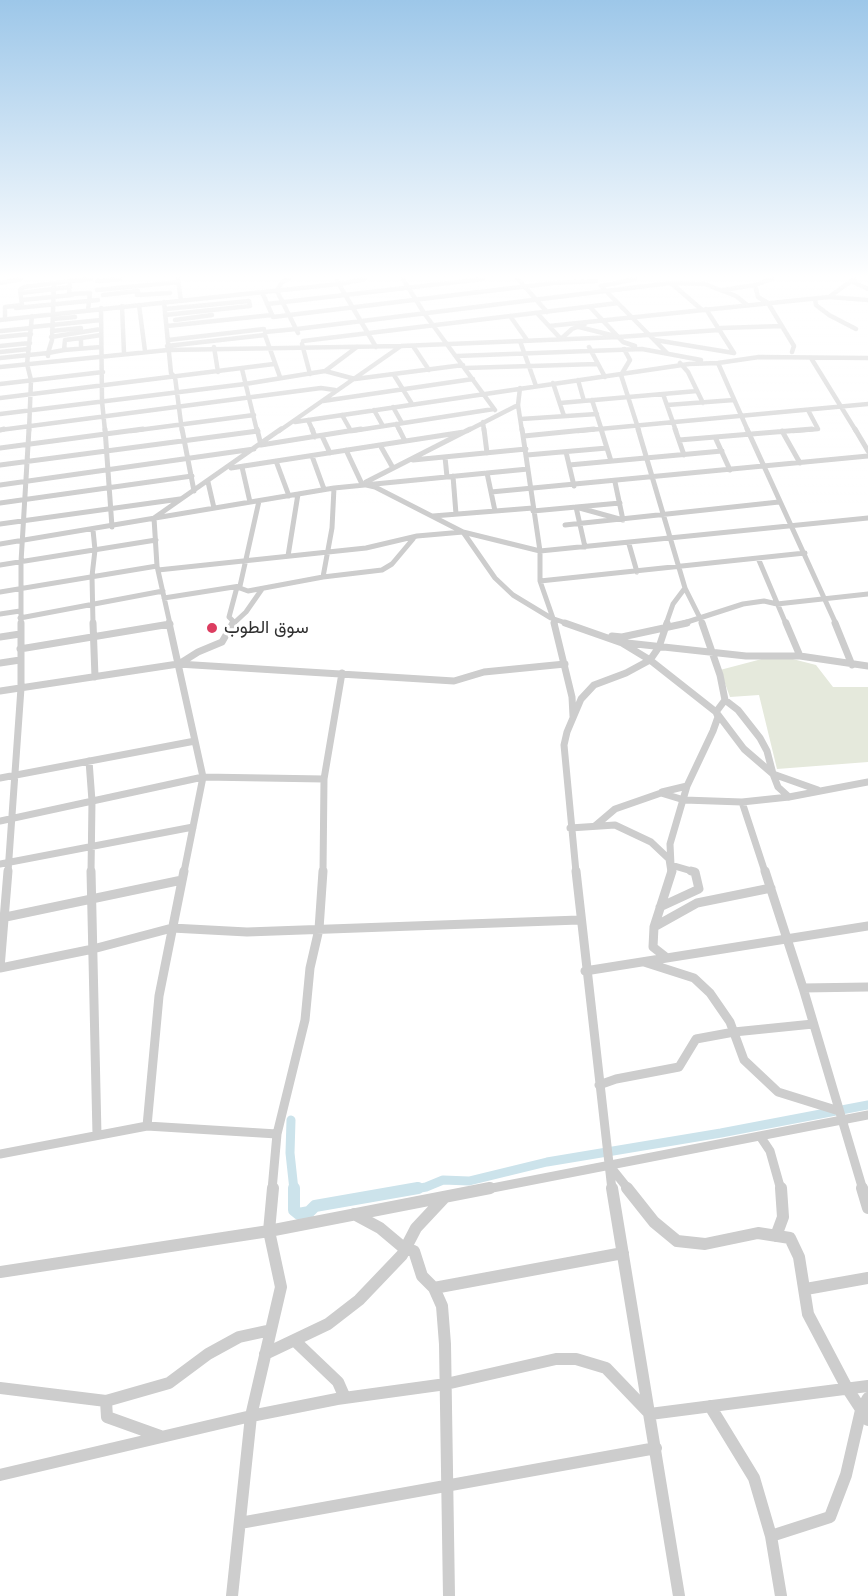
<!DOCTYPE html>
<meta charset="utf-8">
<style>
body{margin:0}
canvas{display:block;background:#fff}
</style>
<canvas width="868" height="1596"></canvas>
<script>
const ctx = document.querySelector('canvas').getContext('2d');
ctx.lineJoin = 'round';
function fill(path, color) {
  ctx.fillStyle = color;
  ctx.fill(path, 'evenodd');
}
function shape(rows) {
  const path = new Path2D();
  for (const r of rows) {
    path.moveTo(r[0], r[1]);
    for (let i = 2; i < r.length; i += 2) path.lineTo(r[i], r[i + 1]);
  }
  return path;
}
function strokePath(path, color, width, dash) {
  ctx.strokeStyle = color;
  ctx.lineWidth = width;
  ctx.lineCap = dash ? 'butt' : 'round';
  ctx.setLineDash(dash || []);
  ctx.stroke(path);
}
function write(font, color, halo, rows, align = 'center') {
  ctx.font = font + ' "Varela Round",Vazirmatn,sans-serif';
  ctx.lineWidth = 6;
  ctx.setLineDash([]);
  ctx.textBaseline = 'middle';
  ctx.strokeStyle = halo;
  ctx.fillStyle = color;
  for (const [text, x, y, turn = 0] of rows) {
    ctx.save();
    ctx.translate(x, y);
    ctx.rotate((+turn || 0) * Math.PI / 180);
    ctx.textAlign = isNaN(turn) ? turn : align;
    if (halo) ctx.strokeText(text, 0, 0);
    ctx.fillText(text, 0, 0);
    ctx.restore();
  }
}
fill(shape([
 [777,655,816,665,833,687,868,687,868,762,777,769,759,695,730,697,720,670]
]), '#e5e9dc');
strokePath(shape([
 [291,1120,290,1153,294,1190],
 [410,1190,426,1187,443,1180,469,1181,547,1162,721,1133,868,1105]
]), '#cce3eb', 9);
strokePath(shape([
 [294,1188,294,1210,299,1214,309,1212,315,1206,418,1188]
]), '#cce3eb', 12);
strokePath(shape([
 [178,279,181,301],
 [289,279,282,282,277,291,298,333],
 [403,279,424,313,495,410],
 [518,279,547,312],
 [70,281,91,279],
 [97,281,120,279],
 [337,281,376,347],
 [851,281,868,289],
 [0,283,21,279],
 [54,283,52,340,48,353,64,350],
 [671,283,701,309],
 [702,283,736,296,746,304],
 [755,285,758,297,768,303,794,346,792,352],
 [601,286,635,279],
 [603,288,668,354],
 [97,290,179,282],
 [723,290,755,285,772,279],
 [262,292,273,317,554,283,596,281],
 [21,293,70,287],
 [103,295,138,291],
 [137,295,170,293],
 [829,297,854,279],
 [815,299,816,305,829,315,856,329],
 [22,300,72,295],
 [164,302,171,373,175,377,182,431],
 [267,304,483,279],
 [139,305,145,351],
 [122,306,124,353],
 [590,307,623,342,635,346],
 [16,308,98,300],
 [101,308,102,401,105,431],
 [165,309,249,301,250,306,165,315],
 [706,309,734,353],
 [537,313,561,339,572,329,585,324],
 [510,316,527,340],
 [5,318,5,307,22,305,20,290,24,287,70,281,69,294,90,293,88,310],
 [53,319,75,317],
 [0,320,339,284,365,279],
 [175,320,212,315],
 [167,326,272,315],
 [549,326,829,297,868,300],
 [32,327,101,320],
 [579,327,611,335],
 [297,329,671,283,705,284],
 [1,331,31,328],
 [52,331,81,328],
 [265,332,296,329],
 [0,337,31,334],
 [51,337,101,329],
 [81,338,101,335],
 [168,340,264,329],
 [655,340,734,353],
 [303,341,618,303],
 [520,341,536,386],
 [302,344,310,374],
 [0,346,30,343],
 [167,346,265,335,280,377],
 [413,346,429,370],
 [214,347,218,372],
 [589,347,605,377],
 [81,348,81,338,65,340,64,350,101,347],
 [624,349,630,360,621,375,639,431],
 [168,350,401,346,618,337,719,330,721,328,782,326],
 [0,352,29,349],
 [457,356,642,349,701,360],
 [0,358,48,353,48,356],
 [811,358,856,431],
 [680,363,688,372,703,403],
 [718,363,748,431],
 [0,367,168,350],
 [465,368,597,364],
 [242,369,257,431],
 [325,371,357,347],
 [394,375,412,404],
 [578,380,584,401],
 [553,383,564,416],
 [0,384,103,372],
 [520,388,518,405,522,431],
 [663,394,676,431],
 [0,398,274,364],
 [592,400,602,431],
 [323,401,473,379],
 [560,403,697,391],
 [667,405,734,400],
 [393,407,402,423],
 [374,410,383,426],
 [0,414,245,384,325,371,355,379,463,365],
 [342,415,351,431],
 [521,419,597,414],
 [308,420,313,431],
 [295,422,689,364,718,363,759,357,868,358],
 [483,422,484,431],
 [396,424,400,431],
 [0,430,321,388,335,390],
 [29,431,31,380,27,364,32,316],
 [131,431,254,415],
 [279,431,401,346],
 [352,431,494,409],
 [467,431,518,405],
 [578,431,868,404],
 [793,431,818,429,808,410]
]), '#cdcdcd', 4.5);
strokePath(shape([
 [105,429,112,527],
 [182,429,194,491],
 [257,429,261,445,361,429],
 [312,429,315,437],
 [399,429,405,441],
 [484,429,487,453],
 [522,429,540,551,540,581,555,624],
 [601,429,611,461],
 [638,429,685,588,673,604,666,624],
 [675,429,684,455],
 [747,429,836,624],
 [855,429,868,451],
 [0,430,4,429],
 [782,431,800,463],
 [322,436,330,453],
 [524,436,594,429],
 [715,437,730,470],
 [679,440,812,429],
 [380,445,393,468],
 [0,448,143,429],
 [346,450,362,484],
 [566,452,574,486],
 [527,455,607,448],
 [312,456,324,489],
 [445,457,447,477],
 [413,460,526,449],
 [276,461,289,496],
 [0,465,258,431],
 [569,465,722,451],
 [242,467,250,502],
 [231,468,464,432],
 [487,473,495,511],
 [453,476,456,514],
 [208,482,214,508],
 [366,482,470,429],
 [362,484,375,487,463,532,495,578,513,595,551,618,569,624],
 [0,485,254,449],
 [491,492,868,456],
 [0,503,192,476],
 [533,511,620,503],
 [433,516,533,508],
 [0,524,180,499],
 [565,525,779,502],
 [93,530,95,550,92,576,93,624],
 [0,544,334,488,528,469],
 [629,544,637,572],
 [585,547,576,507,623,520,615,482],
 [288,556,298,494],
 [758,558,786,624],
 [0,565,156,540],
 [158,570,366,548,417,536,463,532,540,551,868,518],
 [323,577,332,528,334,488],
 [540,581,805,553],
 [685,588,703,624],
 [0,592,157,566],
 [164,598,240,586,259,501],
 [0,614,20,611],
 [20,618,163,591],
 [234,622,229,617,237,587,248,591,323,577,382,570,392,564,413,539],
 [21,624,21,562,29,429],
 [168,624,170,624],
 [170,624,157,566,154,518,281,429],
 [233,624,246,612,262,589],
 [681,624,743,604,764,601,777,604,868,594]
]), '#cdcdcd', 5);
strokePath(shape([
 [93,623,95,677],
 [169,623,203,777,184,872],
 [554,623,572,697,573,716],
 [565,623,622,643,650,660,659,647,667,623],
 [702,623,720,675,725,700],
 [786,623,800,656,868,666],
 [835,623,852,665],
 [612,636,622,637,687,623],
 [0,637,20,634],
 [627,643,746,656,800,656],
 [20,649,170,624],
 [0,663,20,660],
 [179,664,198,652,222,642,233,623],
 [0,691,178,664,454,681,484,672,565,664],
 [89,761,92,801,91,872],
 [0,778,195,741],
 [687,786,670,844,671,865,695,872],
 [662,792,687,786,713,731,718,717,716,712,725,700,738,710,760,738,767,751,773,774,818,790],
 [742,802,765,872],
 [0,821,203,777,324,779],
 [595,826,615,809,661,793,684,800,742,802,789,797,868,782],
 [570,828,615,825,651,842,669,859,671,872],
 [0,864,193,827],
 [8,872,21,688,21,623],
 [323,872,324,779,342,673],
 [576,872,564,745,567,732,581,699,594,685,626,673,650,660,716,712,744,749,773,774,778,787,789,797]
]), '#cdcdcd', 7);
strokePath(shape([
 [91,871,97,1135],
 [576,871,612,1190],
 [765,871,803,988,863,1190],
 [660,907,699,889,695,872,691,871],
 [1,918,182,880],
 [654,927,672,871],
 [667,958,653,947,654,927,697,903,771,888],
 [644,962,694,978,710,993,730,1022,744,1060,778,1092,839,1111],
 [0,968,8,871],
 [0,968,93,949,172,928,247,932,579,920],
 [585,971,868,926],
 [803,988,868,987],
 [599,1085,616,1079,679,1067,696,1039,734,1032,813,1024],
 [147,1126,277,1134],
 [760,1136,770,1151,781,1190],
 [0,1154,147,1126,159,996,184,871],
 [609,1165,629,1190],
 [272,1190,277,1134,305,1020,310,968,319,929,323,871],
 [482,1190,868,1115]
]), '#cdcdcd', 9);
strokePath(shape([
 [612,1188,679,1596],
 [627,1188,654,1222,677,1241,705,1244,758,1233,790,1238,799,1257,808,1314,847,1388,868,1420],
 [862,1188,868,1208],
 [354,1214,380,1228,405,1249,414,1251,422,1276,434,1288,442,1306,445,1344,449,1596],
 [776,1236,783,1217,781,1188],
 [0,1272,269,1231,273,1188],
 [434,1288,623,1253],
 [806,1289,868,1278],
 [295,1341,338,1382,345,1398],
 [265,1354,328,1324,359,1300,402,1255,416,1228,445,1197],
 [0,1388,106,1401,169,1383,208,1354,239,1337,271,1330],
 [106,1401,107,1417,160,1436],
 [710,1406,754,1478,771,1536,781,1596],
 [0,1475,251,1416,337,1399,446,1384,556,1359,576,1359,606,1368,650,1414,868,1386],
 [240,1523,656,1448],
 [771,1536,830,1517,846,1475,861,1410,868,1398],
 [232,1596,251,1416,281,1287,269,1231,490,1188]
]), '#cdcdcd', 12);
const sky = ctx.createLinearGradient(0, 0, 0, 503);
sky.addColorStop(0, '#9dc7e9');
sky.addColorStop(0.55, '#fff');
sky.addColorStop(1, '#ffffff00');
ctx.fillStyle = sky;
ctx.fillRect(0, 0, 868, 503);
for (const [x, y, r, color] of [
 [212,628,6,"#dc3d60"]
]) {
  const dot = new Path2D();
  dot.arc(x, y, r, 0, 2 * Math.PI);
  ctx.fillStyle = color;
  ctx.fill(dot);
  strokePath(dot, '#fff', 2);
}
write('18px', '#303030', '#fff', [
 ["سوق الطوب",224,628]
], 'left');
</script>
